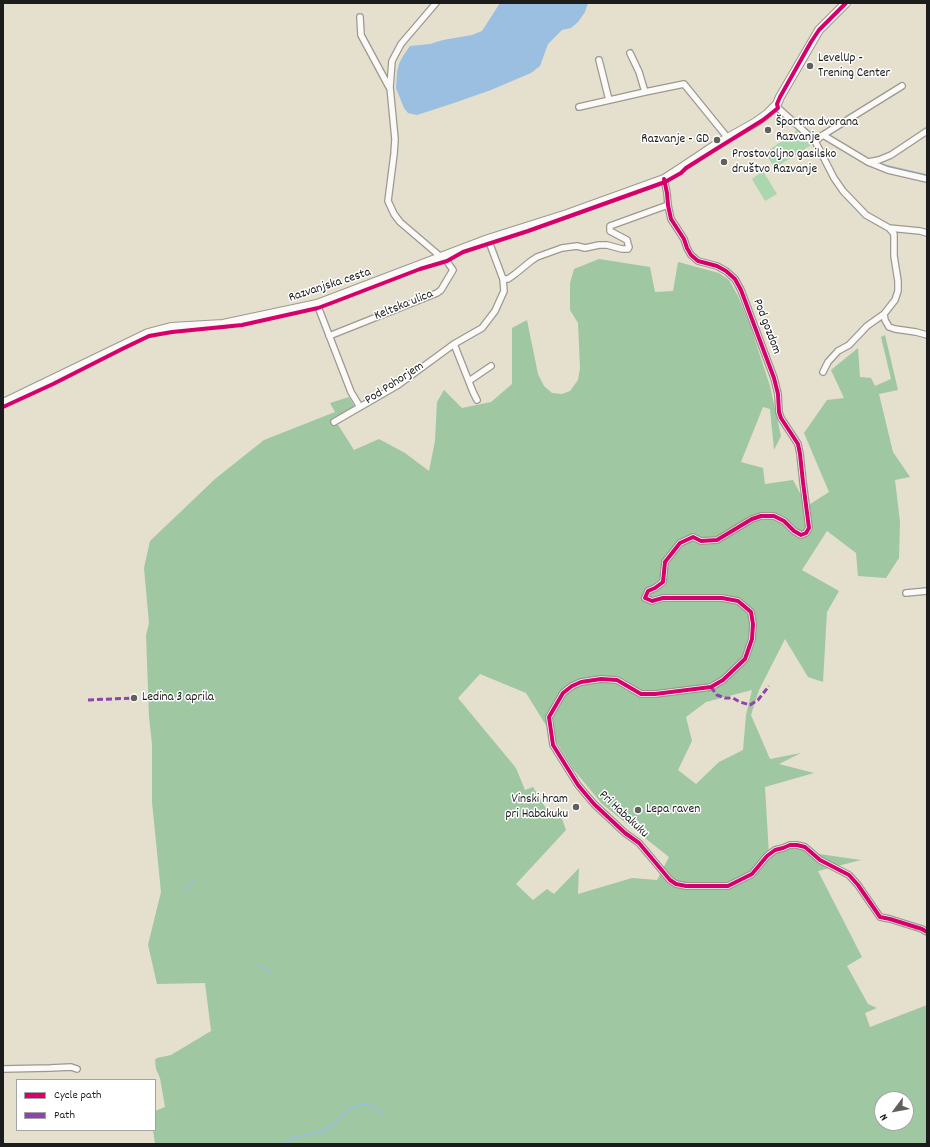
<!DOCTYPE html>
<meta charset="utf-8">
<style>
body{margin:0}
#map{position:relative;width:930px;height:1147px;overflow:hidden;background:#e5dfce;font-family:Dekko,sans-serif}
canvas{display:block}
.frame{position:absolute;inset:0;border:4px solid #1c1c1c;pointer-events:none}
.legend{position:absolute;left:16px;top:1079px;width:140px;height:52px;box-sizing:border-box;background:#fff;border:1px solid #a4a4a4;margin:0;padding:5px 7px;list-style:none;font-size:12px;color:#1c1c1c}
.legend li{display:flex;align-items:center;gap:8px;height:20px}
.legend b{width:20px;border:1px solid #a4a4a4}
.north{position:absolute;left:874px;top:1091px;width:40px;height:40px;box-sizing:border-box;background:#fff;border:1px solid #a4a4a4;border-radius:50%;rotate:238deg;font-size:11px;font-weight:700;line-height:16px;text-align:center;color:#1c1c1c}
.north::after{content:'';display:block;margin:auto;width:14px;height:18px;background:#62605a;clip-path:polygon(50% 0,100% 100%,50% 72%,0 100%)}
</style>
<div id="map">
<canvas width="930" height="1147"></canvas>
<div class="frame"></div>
<ul class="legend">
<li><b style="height:5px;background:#d6006c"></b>Cycle path</li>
<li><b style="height:5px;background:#8e44ad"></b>Path</li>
</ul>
<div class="north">N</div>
</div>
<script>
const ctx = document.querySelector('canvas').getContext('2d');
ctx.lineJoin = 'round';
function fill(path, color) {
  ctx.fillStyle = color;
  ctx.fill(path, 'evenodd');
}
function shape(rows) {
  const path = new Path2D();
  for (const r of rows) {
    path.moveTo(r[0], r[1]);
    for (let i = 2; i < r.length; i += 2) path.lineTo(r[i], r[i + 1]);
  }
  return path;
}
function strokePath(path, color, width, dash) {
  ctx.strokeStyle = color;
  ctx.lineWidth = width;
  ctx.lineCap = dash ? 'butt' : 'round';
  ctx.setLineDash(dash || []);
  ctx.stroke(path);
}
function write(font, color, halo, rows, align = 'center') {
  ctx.font = font + ' Dekko,sans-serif';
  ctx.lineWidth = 3;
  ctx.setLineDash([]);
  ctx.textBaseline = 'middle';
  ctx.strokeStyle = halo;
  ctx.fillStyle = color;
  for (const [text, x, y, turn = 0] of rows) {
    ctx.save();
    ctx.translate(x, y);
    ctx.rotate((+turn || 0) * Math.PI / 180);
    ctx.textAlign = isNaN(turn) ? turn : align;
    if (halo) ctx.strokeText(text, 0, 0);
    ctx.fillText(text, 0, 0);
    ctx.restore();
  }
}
fill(shape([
 [797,130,811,145,775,168,765,153],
 [763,171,777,194,765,201,752,179]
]), '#abd7ae');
fill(shape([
 [599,259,650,267,655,292,673,291,678,262,719,273,729,280,738,296,750,325,770,386,781,436,774,450,770,409,763,407,741,462,763,468,765,484,793,480,807,506,829,492,804,433,827,400,844,398,831,370,858,348,860,377,871,378,875,386,891,379,881,337,885,335,898,390,879,394,893,452,910,477,895,480,900,522,899,558,886,578,858,576,856,553,827,531,802,570,839,591,827,612,823,682,808,677,785,639,759,690,751,715,770,759,801,753,779,764,814,773,765,787,769,855,789,844,819,854,861,860,818,871,862,957,847,966,868,1004,877,1008,865,1013,870,1027,927,1005,927,1144,155,1144,153,1130,155,1130,155,1111,165,1107,160,1078,156,1069,155,1060,157,1058,171,1055,211,1031,205,983,157,984,148,945,161,892,152,802,152,744,149,717,146,635,149,623,144,568,150,541,215,479,264,440,335,412,330,403,349,397,355,407,335,420,354,450,379,439,405,453,429,471,435,441,437,402,444,390,462,408,491,402,512,384,512,328,527,320,538,374,544,386,552,393,562,394,570,391,578,380,580,368,578,323,570,310,570,283,574,269],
 [480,674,526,693,573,769,602,804,669,857,657,880,632,878,578,894,579,868,554,894,547,889,533,900,516,884,566,830,560,813,550,815,533,787,525,790,516,768,458,698],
 [752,690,746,715,743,750,719,762,696,784,678,770,692,741,686,717,706,702],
 [882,1099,906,1099,906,1123,882,1123]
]), '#9fc7a2');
fill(shape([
 [500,3,588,3,585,12,578,22,571,28,562,30,548,44,540,66,531,73,491,90,454,103,417,115,408,113,404,108,396,88,397,72,399,64,403,56,410,46,430,44,443,40,472,35,482,31]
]), '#9abfe1');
strokePath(shape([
 [884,165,927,175],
 [186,892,188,887,195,880],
 [258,966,266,969,271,973],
 [3,1142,5,1144],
 [284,1144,295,1137,322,1132,332,1126,344,1113,354,1107,364,1104,374,1107,383,1114]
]), '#9abfe1', 1.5);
const street = shape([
 [436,3,401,44,392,61,390,87,395,139,394,154,388,201,394,214,400,222,441,257],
 [360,17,361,35,389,87],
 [630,53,639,72,645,92],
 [599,60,609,100],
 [777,104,778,108,815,141,834,178,843,191,866,215,889,228,920,231,927,233],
 [579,107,645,92,684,84,727,137],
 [823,135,868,162,879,160,891,155,927,131],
 [815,141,823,135,902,86],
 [868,162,888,170,927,179],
 [664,179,667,193,668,205,671,219,684,239,687,248,691,255,698,261,717,266,726,271,735,279,741,290,774,378,778,394,779,412,781,418,798,444,800,454,803,482,809,528,806,533,801,535,794,531,784,521,774,516,761,516,752,519,717,540,701,541,693,537,680,543,665,562,663,582,655,588,648,591,645,598,652,601,663,598,722,598,738,601,751,612,753,624,752,639,745,659,723,680,711,687,655,694,641,694,617,680,601,679,581,682,572,686,563,693,549,717,553,745,578,785,594,804,625,833,639,843,670,880,676,884,686,886,728,886,752,874,767,856,775,850,783,848,790,845,797,845,805,847,820,860,849,875,858,885,880,917,890,919,922,929,927,932],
 [889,228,894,234,894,256,898,281,898,291,895,300,884,314,885,320,889,327,895,329,916,332,927,335],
 [503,279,508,279,515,274,531,261,537,257,562,248,577,246,585,248,599,245,607,245,622,249,628,249,629,247,628,244,627,240,610,231,610,226,668,205],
 [317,304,351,392,360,407],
 [329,336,437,293,441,290,453,270,443,256],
 [454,344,473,392,477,400],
 [823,372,828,362,838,351,849,345,867,326,884,314],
 [469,381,491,366],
 [334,422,398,385,454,344,482,328,495,311,504,291,503,279,488,239],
 [906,593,927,591],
 [3,1069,50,1068,71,1067,77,1069]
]);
const secondary = shape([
 [3,403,148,333,171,327,223,324,317,304,488,239,567,214,664,179,684,166,717,144,756,122,767,114,777,104,780,97,819,30,846,3]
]);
strokePath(street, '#9c998f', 8);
strokePath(secondary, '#9c998f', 10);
strokePath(street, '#fbfaf8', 5.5);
strokePath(secondary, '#fbfaf8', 8);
strokePath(shape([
 [711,687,717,695,725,698,733,698,740,702,750,705,758,700,769,686],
 [88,700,134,698]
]), '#8e44ad', 3, [6, 3]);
strokePath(shape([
 [664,179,667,193,668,205,671,219,684,239,687,248,691,255,698,261,717,266,726,271,735,279,741,290,774,378,778,394,779,412,781,418,798,444,800,454,803,482,809,528,806,533,801,535,794,531,784,521,774,516,761,516,752,519,717,540,701,541,693,537,680,543,665,562,663,582,655,588,648,591,645,598,652,601,663,598,722,598,738,601,751,612,753,624,752,639,745,659,723,680,711,687,655,694,641,694,617,680,601,679,581,682,572,686,563,693,549,717,553,745,578,785,594,804,625,833,639,843,670,880,676,884,686,886,728,886,752,874,767,856,775,850,783,848,790,845,797,845,805,847,820,860,849,875,858,885,880,917,890,919,922,929,927,932],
 [3,407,53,384,124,348,149,336,172,332,242,325,318,308,334,302,420,269,447,261,463,252,528,231,665,182,681,173,686,168,713,151,763,120,778,108,777,104,780,97,811,42,819,30,846,3]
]), '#d6006c', 4);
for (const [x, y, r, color] of [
 [810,66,4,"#62605a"],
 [768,130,4,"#62605a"],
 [717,140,4,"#62605a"],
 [724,162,4,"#62605a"],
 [134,698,4,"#62605a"],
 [576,807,4,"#62605a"],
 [638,810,4,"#62605a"]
]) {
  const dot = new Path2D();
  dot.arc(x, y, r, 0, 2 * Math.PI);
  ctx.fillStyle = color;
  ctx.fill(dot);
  strokePath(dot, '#fff', 1.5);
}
write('13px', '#1c1c1c', '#fff', [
 ["LevelUp -",818,59],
 ["Trening Center",818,74],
 ["Športna dvorana",776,123],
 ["Razvanje",776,138],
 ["Razvanje - GD",709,140,"right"],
 ["Prostovoljno gasilsko",732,155],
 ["društvo Razvanje",732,170],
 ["Ledina 3 aprila",142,698],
 ["Vinski hram",568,800,"right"],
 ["pri Habakuku",568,815,"right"],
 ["Lepa raven",646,810]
], 'left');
write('13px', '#1c1c1c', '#fff', [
 ["Razvanjska cesta",330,286,-18],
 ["Keltska ulica",404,306,-22],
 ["Pod gozdom",766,327,69],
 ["Pod Pohorjem",395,384,-33],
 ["Pri Habakuku",623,815,43]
]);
</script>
